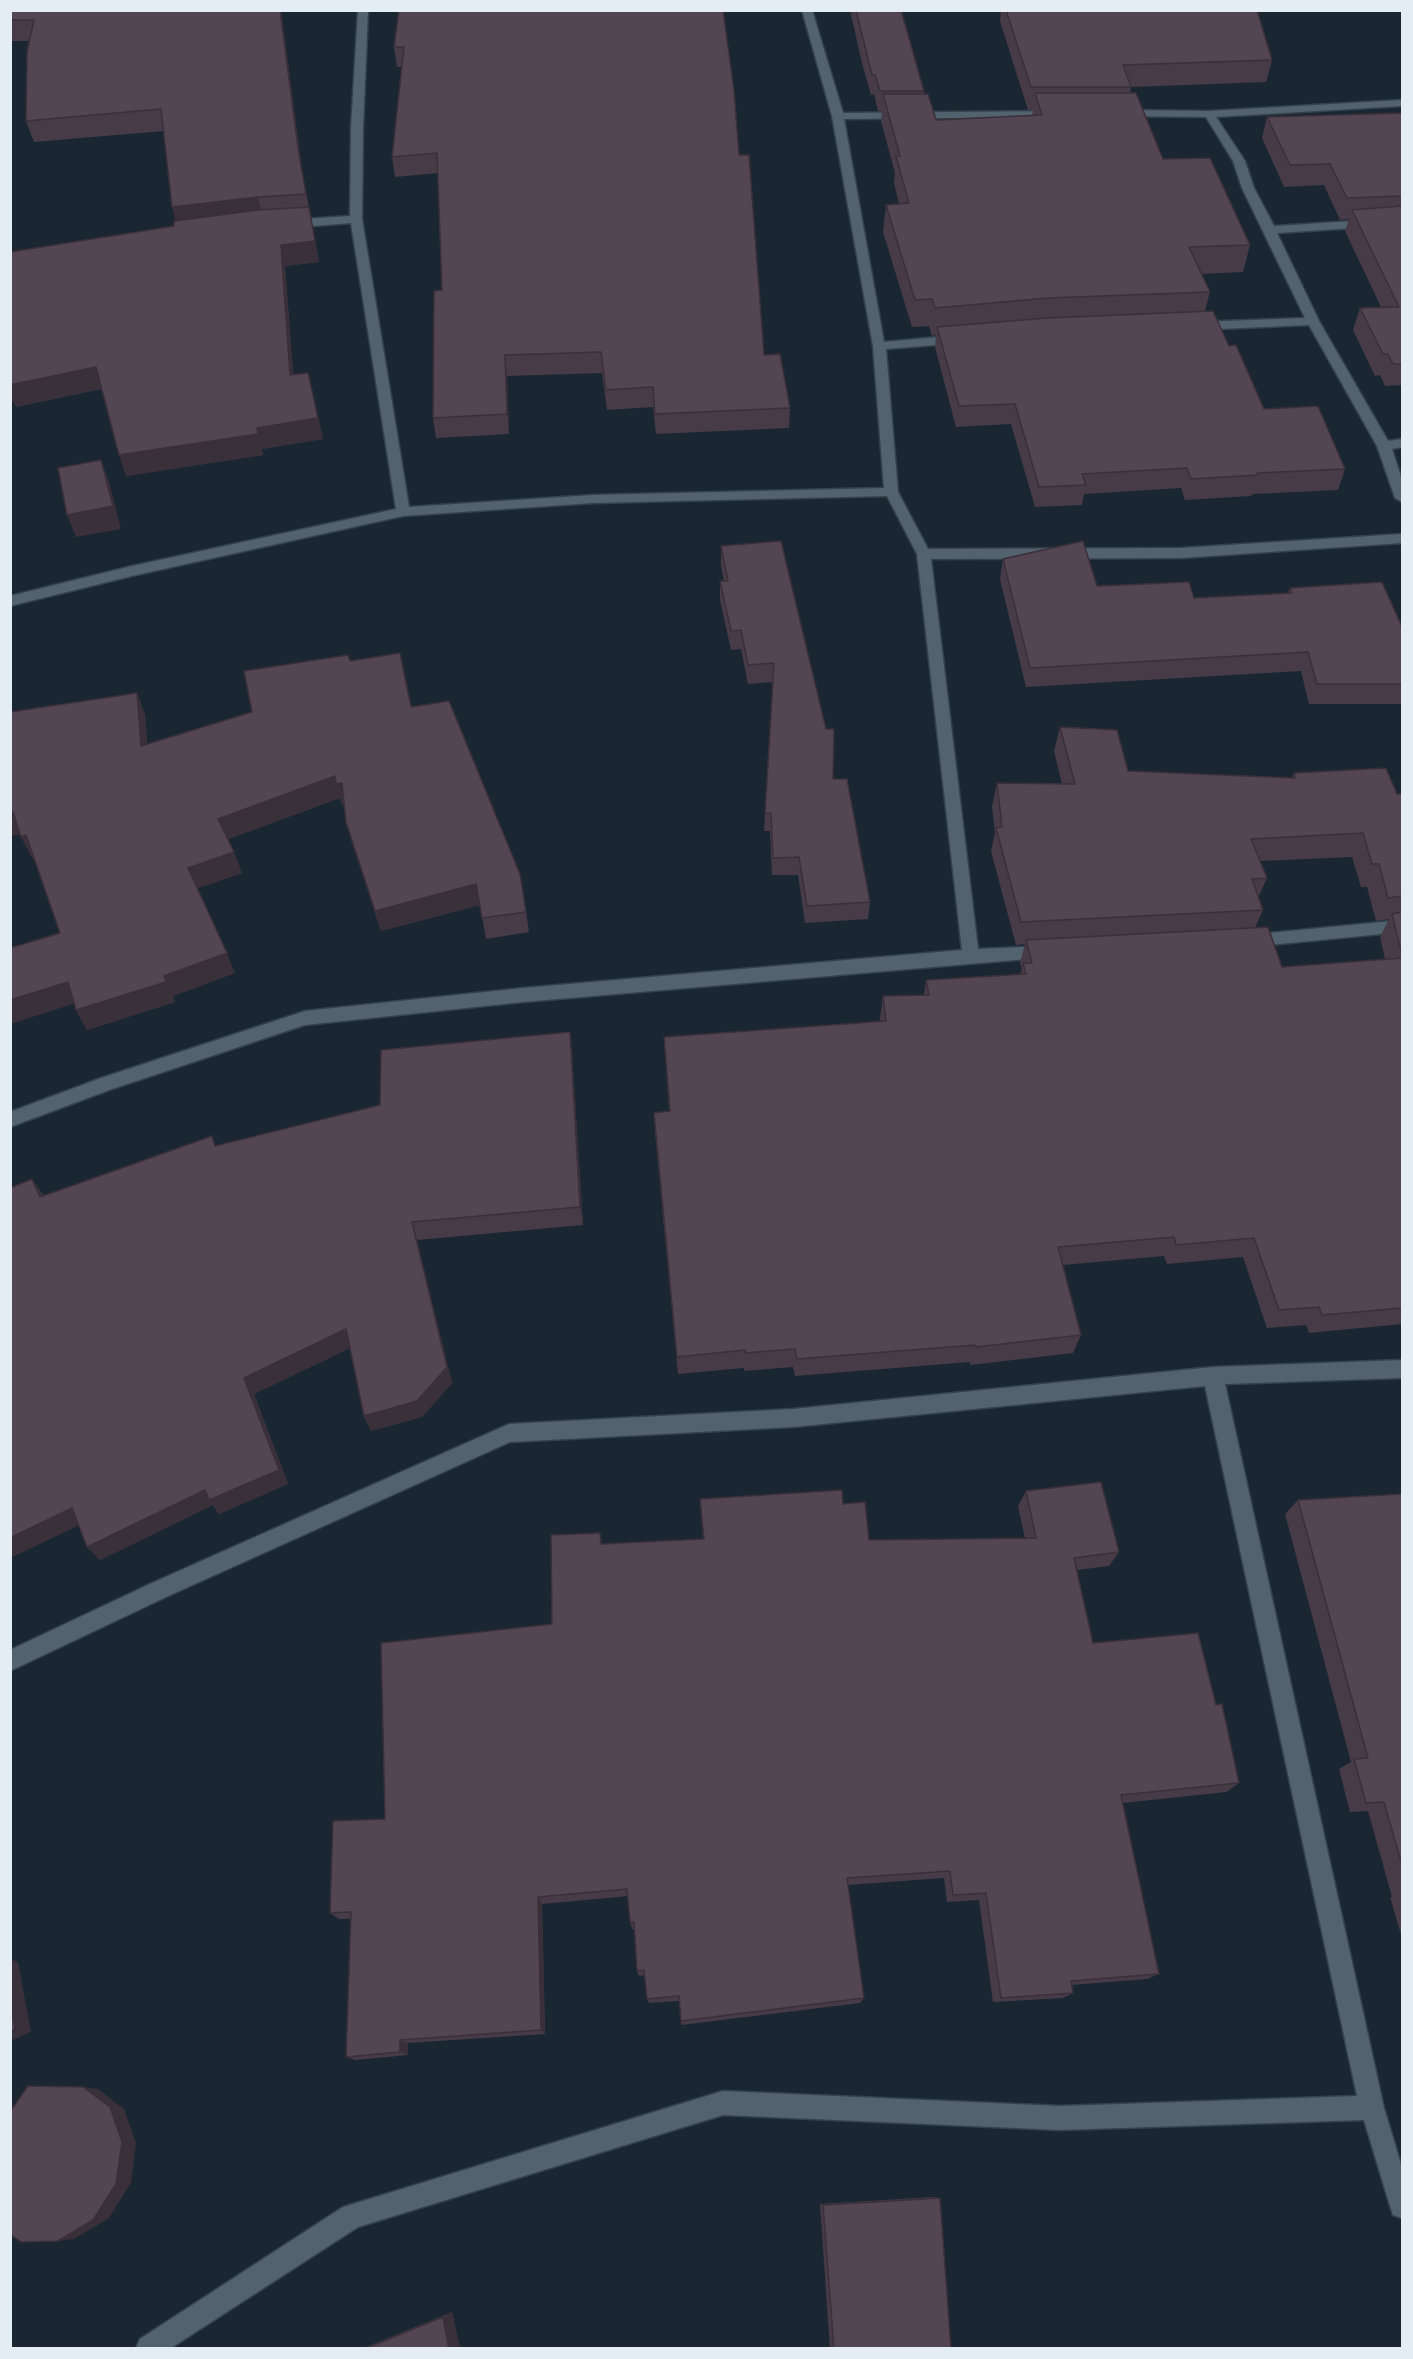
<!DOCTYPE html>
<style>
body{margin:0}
#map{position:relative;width:1413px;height:2359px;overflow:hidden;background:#1a2733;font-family:Bitter,serif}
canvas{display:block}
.frame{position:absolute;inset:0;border:12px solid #e4edf4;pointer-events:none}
</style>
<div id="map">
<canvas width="1413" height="2359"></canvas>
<div class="frame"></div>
</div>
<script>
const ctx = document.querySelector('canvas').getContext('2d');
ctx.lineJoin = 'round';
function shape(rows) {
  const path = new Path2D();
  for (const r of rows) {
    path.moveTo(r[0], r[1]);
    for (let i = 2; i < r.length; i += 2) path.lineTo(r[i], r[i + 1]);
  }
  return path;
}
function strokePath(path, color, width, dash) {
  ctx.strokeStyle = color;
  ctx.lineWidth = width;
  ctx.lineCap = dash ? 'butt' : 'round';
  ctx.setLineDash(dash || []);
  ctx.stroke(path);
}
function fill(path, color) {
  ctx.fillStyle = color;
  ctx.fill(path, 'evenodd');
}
const minor = shape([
 [358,10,368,10,363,128,362,219,409,507,593,495,884,488,873,346,832,116,802,10,812,10,843,113,1055,111,1061,114,1055,117,844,119,884,342,960,335,966,339,960,343,886,349,898,492,928,549,1181,548,1402,534,1402,543,1181,558,931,559,978,949,1045,946,1051,947,1053,952,1051,957,523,1002,305,1025,112,1089,10,1127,10,1112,101,1078,305,1011,523,988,962,950,917,554,887,496,593,503,403,516,132,576,10,606,10,596,132,566,396,509,351,223,289,228,283,224,289,220,350,216,351,128,358,10],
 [1402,100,1402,106,1216,117,1245,161,1254,188,1274,226,1402,218,1402,225,1277,233,1319,321,1388,441,1402,439,1402,447,1392,449,1402,480,1402,502,1395,498,1377,446,1309,325,1197,330,1191,326,1197,322,1305,318,1242,188,1233,161,1206,117,1121,116,1115,113,1121,110,1209,111,1402,100],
 [1402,920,1402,932,1249,947,1243,946,1241,941,1243,936,1249,935,1402,920],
 [1402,1360,1402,1378,1225,1384,1384,2108,1402,2168,1402,2218,1393,2215,1390,2206,1364,2120,1060,2130,723,2115,358,2227,171,2348,136,2348,140,2339,343,2207,723,2091,1060,2106,1357,2096,1205,1386,793,1427,510,1442,166,1597,10,1671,10,1650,152,1583,509,1424,793,1409,1213,1367,1402,1360]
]);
strokePath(minor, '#35414a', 3);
fill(minor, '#52626f');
fill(shape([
 [10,10,281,10,302,170,319,262,285,266,293,375,308,373,323,439,262,449,263,455,126,476,101,389,16,407,14,401,10,402,10,252,174,226,176,221,164,131,34,142,26,121,29,41,10,41],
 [399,10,739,155,764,355,790,408,789,428,656,434,653,407,607,410,602,373,507,376,509,434,436,438,433,418,442,290,438,173,395,177,392,157,402,67,397,67,394,47],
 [850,10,901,10,924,91,924,94,936,120,1032,116,1033,110,1028,110,1000,21,1001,10,1257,10,1272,60,1266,82,1131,87,1130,93,1163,159,1250,245,1243,272,1201,274,1210,292,1205,311,1229,346,1264,409,1345,469,1338,490,1252,494,1251,496,1185,500,1181,488,1084,494,1082,505,1035,507,1011,424,956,427,935,347,936,335,932,336,929,326,912,327,883,232,886,205,899,204,894,183,895,173,881,121,882,111,878,111,874,94,871,95,862,63],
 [1402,113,1402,385,1385,386,1380,375,1375,376,1353,330,1360,308,1381,307,1345,231,1349,219,1340,220,1324,185,1284,187,1262,138,1267,117],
 [721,546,833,779,870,902,868,919,805,923,798,875,772,875,770,831,764,831,773,682,748,684,741,649,731,650,720,600,720,581,724,581,721,566],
 [1003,559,1097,586,1194,598,1288,593,1290,588,1402,627,1402,704,1309,704,1301,671,1026,687,1000,579],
 [350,661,411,707,526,912,529,932,486,939,480,905,381,931,352,843,346,822,344,805,342,805,340,798,228,839,242,873,198,888,235,973,173,996,175,1002,87,1030,76,1010,74,1003,10,1024,10,948,60,933,34,857,32,858,137,693,145,715,147,744,252,712],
 [1060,727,1128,771,1292,778,1294,773,1397,794,1402,794,1402,1324,1309,1333,1306,1325,1267,1328,1243,1257,1167,1264,1164,1256,1063,1265,1081,1335,1073,1353,970,1365,970,1362,795,1376,793,1367,744,1371,744,1368,678,1374,655,1133,654,1113,669,1111,664,1037,880,1022,880,1018,883,996,924,995,926,980,1020,974,1022,969,1020,963,1025,944,1016,945,991,851,995,833,992,807,997,783,1062,784,1054,751],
 [1352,857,1361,887,1367,887,1376,921,1389,919,1380,937,1385,959,1282,967,1255,928,1263,910,1258,898,1267,878,1260,861],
 [572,1052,583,1225,417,1240,452,1383,422,1417,371,1431,364,1416,350,1348,254,1394,288,1484,219,1514,213,1505,100,1560,79,1525,10,1558,10,1188,44,1195,216,1146,380,1105],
 [1026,1491,1119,1552,1109,1566,1077,1570,1093,1643,1216,1705,1239,1783,1226,1792,1123,1803,1159,1974,1147,1979,1071,1985,1073,1993,1063,1998,993,2002,979,1900,947,1902,944,1878,848,1885,864,1998,860,2003,681,2025,679,2001,649,2003,647,1999,645,1975,639,1976,637,1971,634,1929,632,1929,630,1922,628,1896,542,1904,545,2034,408,2043,408,2055,356,2060,346,2057,351,1919,339,1919,330,1913,385,1819,552,1624,600,1533,602,1544,703,1539,700,1499,843,1504,869,1540,1025,1538,1018,1506],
 [1402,1494,1402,1938,1390,1897,1392,1897,1368,1811,1350,1812,1339,1769,1351,1762,1285,1514,1298,1500],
 [933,2197,940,2198,951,2349,830,2349,820,2204],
 [452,2312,460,2349,361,2349]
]), '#473b47');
fill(shape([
 [280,10,281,10,302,170,311,216,298,148],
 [258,197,263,219,178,229,172,207],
 [309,207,319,262,285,266,295,396,290,375,281,245],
 [505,355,507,376,509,434,507,414],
 [96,367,103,388,16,407,14,401,10,402,10,385],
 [318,418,323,439,262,449,263,455,126,476,119,455,257,428],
 [101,460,109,482,121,529,76,537,67,515],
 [137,693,145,715,149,767,141,746],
 [335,776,342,783,347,804,342,805,340,798,226,840,218,819],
 [13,812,24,834,10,836,10,813],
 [26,835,37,856,32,858,21,837],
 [234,852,242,873,196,889,188,868],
 [476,884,480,905,381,931,375,911],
 [227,953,235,973,173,996,175,1002,87,1030,76,1010,164,976],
 [68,982,79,1002,10,1024,10,1000],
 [570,1032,572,1052,583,1225,580,1207],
 [32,1179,45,1197,40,1197],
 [412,1222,417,1240,452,1383,422,1417,371,1431,364,1416],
 [346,1329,353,1346,254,1394,288,1484,219,1514,213,1505,100,1560,87,1547,244,1378],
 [72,1508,85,1522,10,1558,10,1538],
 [538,1897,542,1904,545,2034,541,2030],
 [10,1959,18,1962,31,2032,10,2041],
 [400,2040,408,2043,408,2055,400,2052],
 [83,2087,98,2089,124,2109,136,2143,131,2183,108,2219,74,2239,58,2241],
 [452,2312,460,2349,449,2349,443,2317]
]), '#3a3039');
const building = shape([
 [10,10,280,10,298,148,306,194,258,197,172,207,161,109,26,121,27,52,34,20,10,20,10,10],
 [399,10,723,10,734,90,739,155,749,155,764,355,780,354,790,408,655,414,653,387,606,390,601,352,505,355,507,414,433,418,434,291,442,290,437,153,392,157,404,47,394,47,399,10],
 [856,10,901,10,924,91,880,91,875,75,872,75,856,10],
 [1006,10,1257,10,1272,60,1123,65,1131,87,1031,87,1006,10],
 [1035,93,1136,93,1163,159,1210,158,1250,245,1189,247,1210,292,1048,298,935,308,932,299,915,300,886,205,909,203,896,156,900,156,883,94,928,94,936,120,1042,115,1035,93],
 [1402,113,1402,196,1347,198,1330,164,1290,165,1267,117,1402,113],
 [1402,206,1402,364,1393,364,1388,354,1383,354,1360,308,1399,307,1352,210,1402,206],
 [309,207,315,241,281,245,290,375,308,373,318,418,257,428,258,434,119,455,96,367,10,385,10,252,174,226,174,221,258,210,309,207],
 [1213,311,1229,346,1236,345,1264,409,1318,406,1345,469,1257,473,1258,475,1191,479,1187,468,1082,474,1086,485,1039,487,1015,404,959,406,937,327,1047,318,1213,311],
 [101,460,113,506,67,515,58,468,101,460],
 [781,541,826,729,834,729,833,779,847,779,870,902,807,906,799,857,773,858,771,813,765,813,774,663,748,665,741,630,731,631,720,581,728,581,721,546,781,541],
 [1083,541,1097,586,1189,582,1194,598,1292,593,1290,588,1382,582,1402,627,1402,684,1317,684,1308,652,1030,668,1003,559,1083,541],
 [400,653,411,707,449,701,520,874,526,912,482,918,476,884,375,911,346,822,342,783,336,784,335,776,218,819,234,852,188,868,227,953,164,976,166,982,76,1010,68,982,10,1000,10,948,60,933,26,835,21,837,13,812,10,813,10,712,137,693,141,746,252,712,244,671,348,655,350,661,400,653],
 [1060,727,1117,730,1128,771,1295,778,1294,773,1386,768,1397,794,1402,794,1402,896,1388,898,1379,864,1372,864,1363,833,1251,839,1267,878,1252,879,1263,910,1021,922,996,828,1002,827,997,783,1075,784,1060,727],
 [1402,912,1402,955,1392,914,1402,912],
 [1268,927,1282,967,1402,958,1402,1308,1322,1315,1319,1307,1279,1310,1254,1238,1176,1245,1174,1237,1058,1247,1081,1335,976,1347,975,1345,797,1359,795,1349,745,1353,745,1350,677,1357,654,1113,670,1111,664,1037,886,1021,883,996,929,995,926,980,1026,974,1023,963,1032,963,1026,940,1268,927],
 [570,1032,580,1207,412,1222,447,1367,417,1401,364,1416,346,1329,244,1378,279,1470,209,1500,205,1490,87,1547,72,1508,10,1538,10,1188,32,1179,40,1197,212,1136,215,1146,380,1105,381,1050,570,1032],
 [1101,1482,1119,1552,1074,1558,1093,1643,1198,1633,1216,1705,1222,1704,1239,1783,1121,1795,1159,1974,1071,1981,1073,1993,1001,1998,986,1893,953,1895,950,1871,847,1878,864,1998,681,2021,679,1996,647,1999,644,1970,637,1971,634,1922,630,1922,627,1889,538,1897,541,2030,400,2040,400,2052,346,2057,351,1912,330,1913,333,1821,385,1819,381,1643,552,1624,551,1535,600,1533,601,1544,704,1539,700,1499,842,1490,843,1504,865,1502,869,1540,1036,1538,1026,1491,1101,1482],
 [1402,1494,1402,1865,1384,1802,1366,1803,1354,1759,1368,1758,1298,1500,1402,1494],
 [10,2003,15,2029,10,2031,10,2003],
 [28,2086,83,2087,110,2107,122,2142,116,2184,93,2220,58,2241,21,2242,10,2234,10,2112,28,2086],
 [940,2198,951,2349,834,2349,823,2205,940,2198],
 [443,2317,449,2349,364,2349,443,2317]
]);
fill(building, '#534552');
strokePath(building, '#3a3039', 1.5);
</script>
